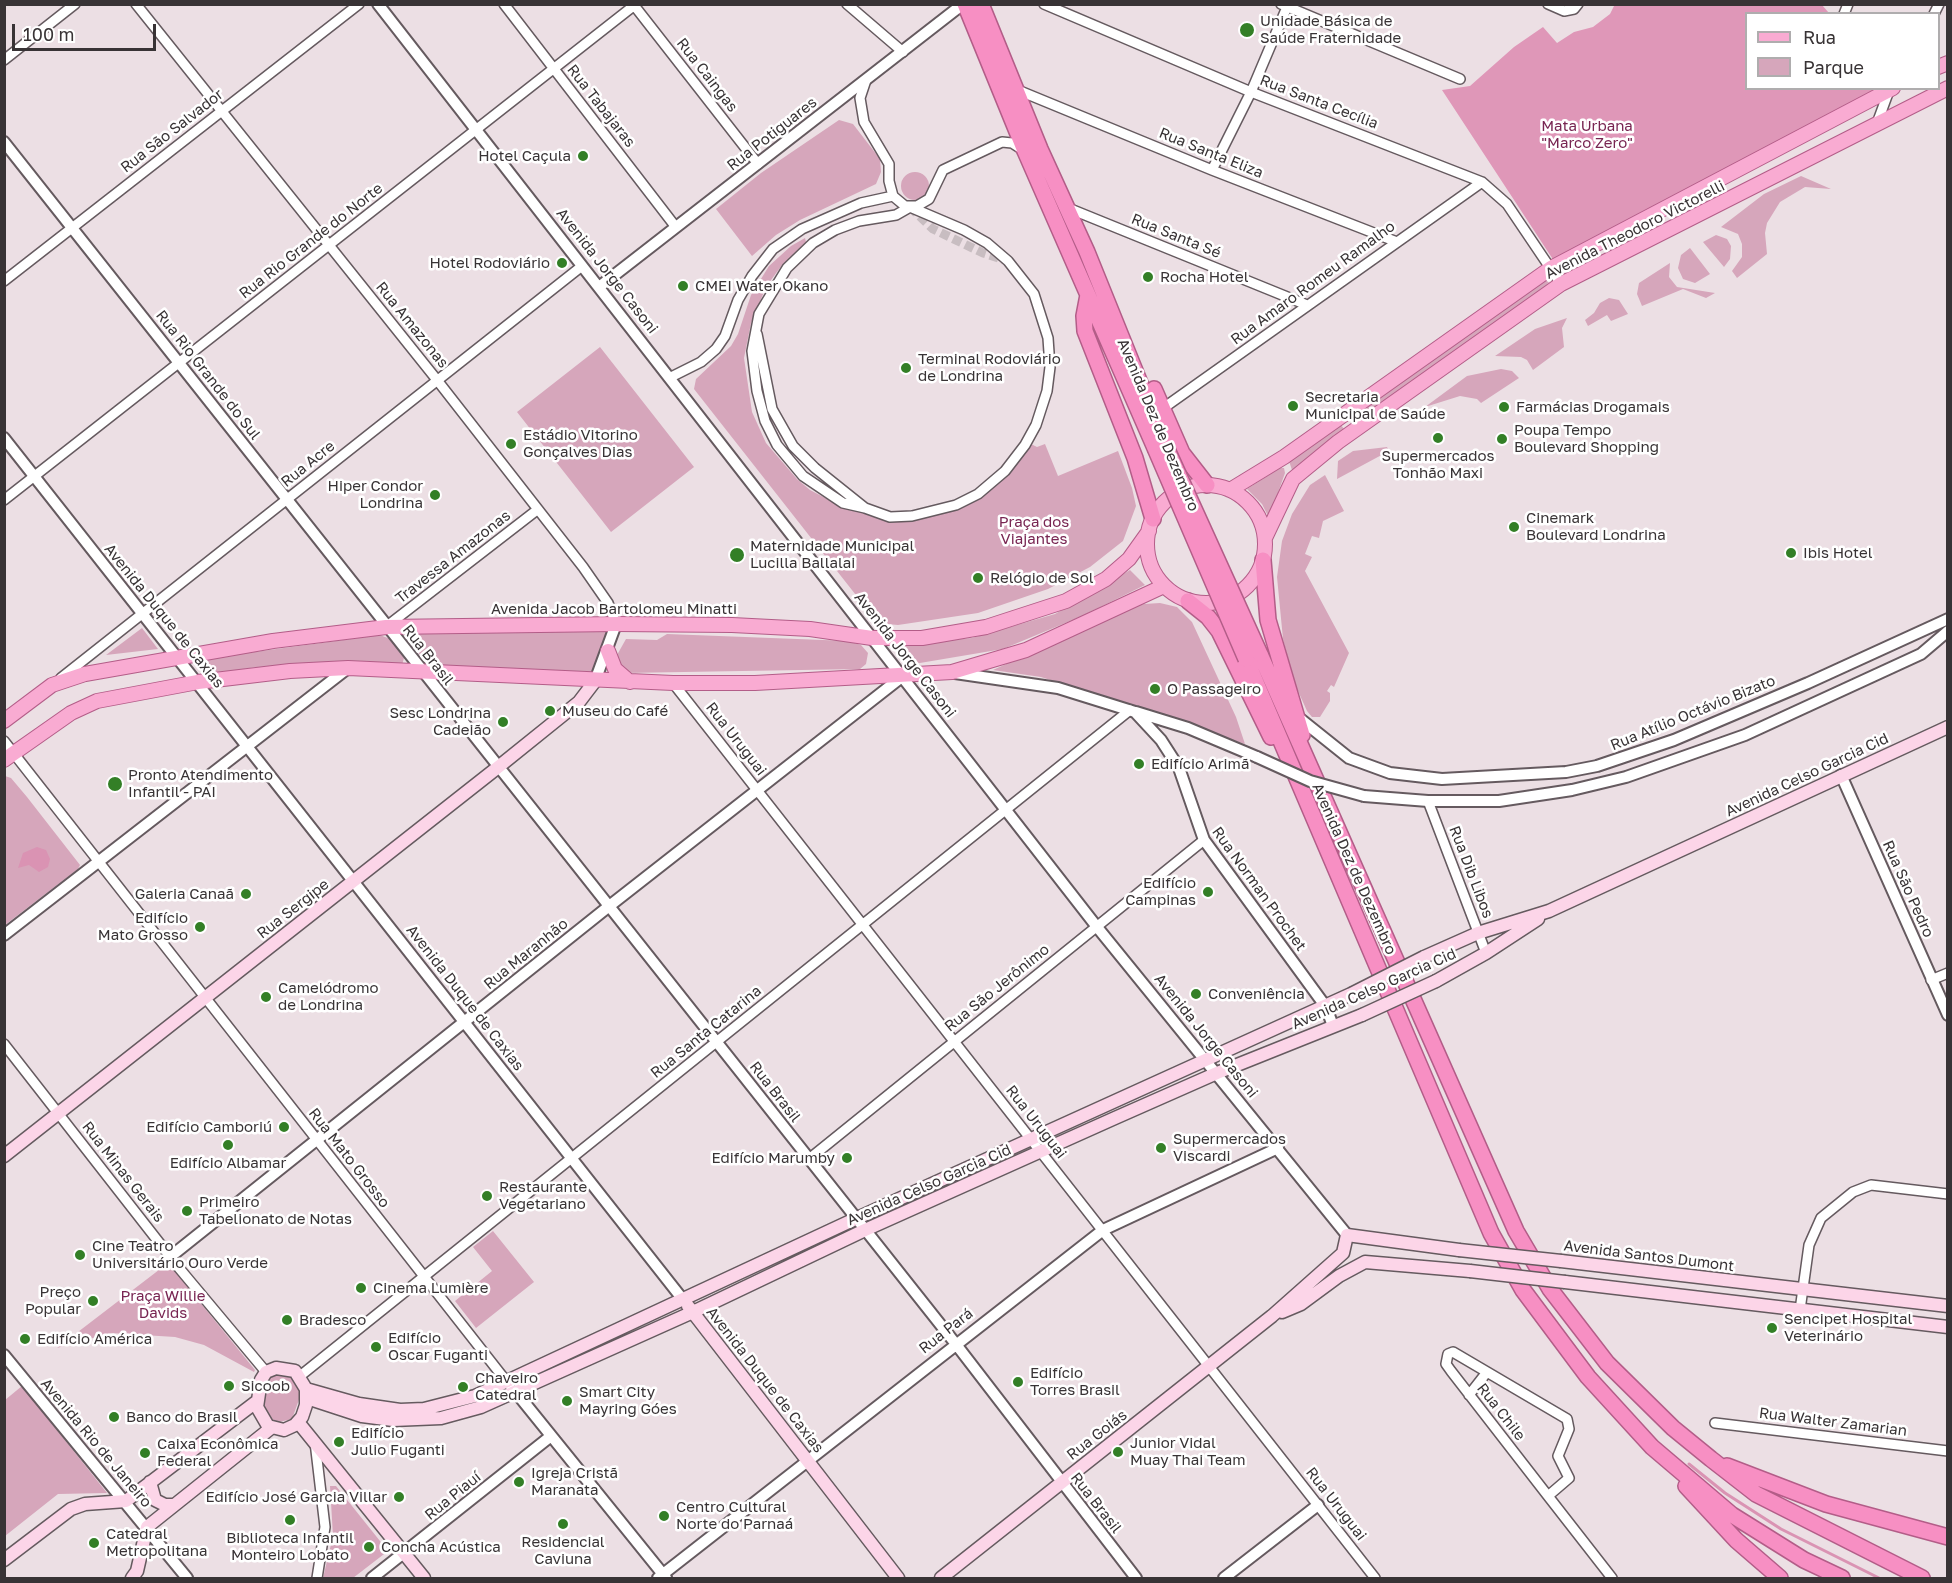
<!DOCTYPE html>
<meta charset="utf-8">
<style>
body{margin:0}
#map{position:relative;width:1952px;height:1583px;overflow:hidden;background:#ecdfe4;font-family:"Golos Text",sans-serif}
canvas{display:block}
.frame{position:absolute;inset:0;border:6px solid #383335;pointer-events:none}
.legend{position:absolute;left:1745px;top:12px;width:195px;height:78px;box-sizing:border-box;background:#fff;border:2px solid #afadae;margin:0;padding:8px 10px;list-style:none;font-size:18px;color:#383335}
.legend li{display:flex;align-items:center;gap:12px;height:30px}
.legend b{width:30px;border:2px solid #afadae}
.scale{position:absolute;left:12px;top:24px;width:144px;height:27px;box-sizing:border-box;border:3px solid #383335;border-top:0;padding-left:8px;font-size:18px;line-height:21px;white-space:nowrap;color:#383335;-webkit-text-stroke:4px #fff;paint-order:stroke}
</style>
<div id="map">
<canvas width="1952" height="1583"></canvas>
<div class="frame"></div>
<ul class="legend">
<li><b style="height:8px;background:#f9abd2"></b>Rua</li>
<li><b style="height:16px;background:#d6a6bb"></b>Parque</li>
</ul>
<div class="scale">100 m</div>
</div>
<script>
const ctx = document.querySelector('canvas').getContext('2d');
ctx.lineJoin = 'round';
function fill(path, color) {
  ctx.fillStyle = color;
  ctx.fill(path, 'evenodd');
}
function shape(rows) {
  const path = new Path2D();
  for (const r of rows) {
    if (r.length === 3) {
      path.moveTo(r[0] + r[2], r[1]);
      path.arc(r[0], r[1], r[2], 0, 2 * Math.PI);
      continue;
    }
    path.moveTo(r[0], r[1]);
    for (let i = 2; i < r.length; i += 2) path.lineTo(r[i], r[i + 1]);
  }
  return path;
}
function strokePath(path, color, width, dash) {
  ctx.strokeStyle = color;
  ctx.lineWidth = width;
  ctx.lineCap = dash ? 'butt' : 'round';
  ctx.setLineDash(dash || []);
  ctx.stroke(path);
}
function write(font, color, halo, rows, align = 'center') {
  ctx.font = font + ' "Golos Text",sans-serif';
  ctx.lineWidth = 5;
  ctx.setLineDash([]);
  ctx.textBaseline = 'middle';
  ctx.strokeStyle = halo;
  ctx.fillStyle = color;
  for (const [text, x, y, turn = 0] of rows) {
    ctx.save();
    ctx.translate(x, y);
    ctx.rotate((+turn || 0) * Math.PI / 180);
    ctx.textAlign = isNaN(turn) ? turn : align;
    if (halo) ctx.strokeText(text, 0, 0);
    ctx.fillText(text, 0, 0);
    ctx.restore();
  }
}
fill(shape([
 [839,120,853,124,880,159,881,172,876,184,800,220,776,235,752,256,716,209,761,173],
 [915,186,14],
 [1801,176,1831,189,1805,187,1780,202,1767,223,1765,233,1767,254,1737,278,1732,271,1742,257,1742,244,1738,234,1721,227,1764,194],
 [1716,235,1727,239,1731,246,1730,259,1724,267,1703,242],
 [805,238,806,242,782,265,766,287,751,323,744,358,752,412,766,443,797,479,810,490,833,502,877,516,905,520,970,501,1021,458,1031,444,1037,447,1045,444,1058,476,1118,451,1132,488,1136,506,1123,541,1090,567,1048,589,978,613,898,625,887,624,870,613,694,389,696,379,731,346,738,334,751,295,769,266,791,246],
 [1690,248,1710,274,1695,283,1683,279,1678,268,1681,255],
 [1670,263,1669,277,1677,287,1715,293,1706,298,1683,289,1642,306,1637,294,1639,283],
 [1545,280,1549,282,1546,286,1357,420,1354,419,1356,414],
 [1609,298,1619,300,1628,314,1611,321,1607,315,1588,326,1585,320,1594,313,1600,303],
 [1567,318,1562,328,1564,347,1533,370,1527,360,1521,357,1495,356,1535,329],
 [600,347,694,467,611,532,517,412],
 [1501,369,1512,371,1519,378,1481,403,1477,399,1460,396,1425,407,1467,376],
 [1341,425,1344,429,1292,470,1289,461],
 [1387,447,1389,451,1337,479,1338,461,1353,451],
 [1280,468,1284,468,1285,473,1269,518,1262,504,1247,489],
 [1325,475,1344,511,1323,521,1319,538,1312,536,1305,554,1312,557,1305,571,1349,653,1334,687,1331,685,1327,691,1330,693,1330,701,1320,717,1312,717,1307,711,1294,682,1283,639,1277,577,1282,541,1292,514,1310,485],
 [1130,570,1145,585,1082,616,1003,649,908,665,893,645,972,638,1055,614],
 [1144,604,1160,603,1177,607,1192,622,1236,717,1245,744,1041,677,993,670,1129,608],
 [142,628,158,649,106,655],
 [609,630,592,673,430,667,401,631],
 [667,634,849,641,861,645,868,653,866,664,860,669,625,673,617,660,617,655,626,639,657,640],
 [380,635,390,639,404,658,402,665,256,667,208,675,204,674,201,669,203,663,210,658],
 [5,776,11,778,27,797,80,865,78,869,5,925],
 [493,1231,534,1282,476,1328,455,1301,492,1271,473,1247],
 [168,1263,255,1370,254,1372,204,1345,175,1337,111,1333,57,1348],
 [286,1372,298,1382,301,1394,292,1419,275,1423,265,1414,262,1400,264,1384,269,1375],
 [22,1386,107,1493,58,1494,5,1536,5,1400],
 [330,1486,336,1486,388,1551,353,1578,323,1578,333,1536]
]), '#d6a6bb');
fill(shape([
 [1615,4,1822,5,1829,13,1746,14,1746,88,1879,89,1554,261,1442,90,1470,86,1514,47,1543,27,1557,43,1574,32,1593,27,1610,14]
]), '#df97b8');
fill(shape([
 [37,847,46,850,50,859,48,867,39,872,29,865,18,868,23,853]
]), '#da93b3');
strokePath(shape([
 [1689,1464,1725,1493,1781,1529,1879,1578]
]), '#da93b3', 3);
strokePath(shape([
 [910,207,933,229,983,253,1008,261]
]), '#c8bdc1', 9, [9, 4.5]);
const minor = shape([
 [136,4,437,380,583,567,608,603,616,624],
 [504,4,675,226],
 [633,4,758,164],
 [847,4,903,52],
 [1044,4,1251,92,1482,182,1507,204,1561,284],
 [1281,4,1460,79],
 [1548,4,1564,11,1574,9,1578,4],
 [1844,14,1848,4],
 [1934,14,1939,4],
 [4,60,75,4],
 [866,80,860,98,864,122,889,164,889,181,893,196,905,206,917,206,929,199,943,170,1002,142,1012,143,1023,150],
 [1015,89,1212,170,1397,242],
 [1876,126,1890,88],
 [1212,170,1251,92,1287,7],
 [1068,208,1307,305],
 [4,281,359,4],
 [757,334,772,409,793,446,815,468,865,508,890,517,912,516,956,505,978,494,1005,471,1025,445,1036,425,1047,391,1050,367,1048,338,1034,294,1008,261,987,243,964,230,910,207,896,215,859,221,835,230,813,243,787,268,759,314,752,351,757,391,765,421,777,445,803,476,843,503,865,508],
 [671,377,701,362,716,349,725,336,738,300,752,276,773,249,802,229,861,203,893,196],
 [1162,409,1482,182],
 [4,500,636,4],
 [387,626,537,510],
 [61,678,582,266],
 [673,683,1375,1578],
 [4,741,510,1386],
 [1428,801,1486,953],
 [1931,980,1948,973],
 [4,1044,179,1268,266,1372],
 [809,1159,1204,840],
 [1800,1310,1809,1245,1821,1218,1853,1192,1871,1185,1948,1194],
 [300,1376,1130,710],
 [1469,1395,1487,1372],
 [1715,1423,1948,1451],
 [315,1442,325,1527,317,1578],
 [1548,1496,1569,1478,1558,1456,1569,1429,1567,1419,1453,1352,1448,1354,1446,1364,1451,1371,1548,1496,1612,1578]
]);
const tertiary = shape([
 [378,4,1097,927,1347,1235],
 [4,142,955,1343,1136,1578],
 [599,287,963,4],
 [4,438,684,1301],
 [955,673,1058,688,1135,712,1161,740,1179,768,1204,840,1326,1007,1333,1026],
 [595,681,616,624],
 [1136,712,1188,728,1257,757],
 [1299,718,1349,758,1390,773,1442,779,1566,772,1597,766,1674,740,1808,683,1948,619],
 [1841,775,1948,1015],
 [1364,796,1428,801,1499,801,1572,790,1626,777,1745,735,1921,654,1948,631],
 [4,935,348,668],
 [170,1257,608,907,903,676],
 [4,1355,187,1578],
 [515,1391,666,1578],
 [372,1578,551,1436],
 [658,1578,1103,1230,1278,1148],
 [1224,1578,1318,1505]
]);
const secondary = shape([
 [1424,957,1478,933,1549,911,1948,727],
 [1436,981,1486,953,1538,919],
 [4,1156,497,768,579,702,595,681],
 [1561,1261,1948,1306],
 [1565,1282,1948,1327],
 [688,1306,898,1578],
 [1282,1312,1301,1304,1339,1276,1365,1262,1470,1271],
 [276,1368,295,1371,306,1389,306,1405,302,1417,295,1425,284,1430,268,1426,257,1407,261,1380,266,1372,276,1368],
 [306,1389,359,1404,400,1410,424,1409,475,1396,855,1219,1351,994],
 [307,1398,362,1416,393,1420,441,1418,481,1407,693,1312,865,1230,1115,1118,1217,1073,1362,1015],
 [298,1422,424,1578],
 [150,1482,155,1500,165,1505,174,1505],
 [4,1560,71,1509,85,1504,126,1501,256,1402],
 [132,1578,137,1571,147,1527,271,1428],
 [941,1578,1272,1316,1343,1253,1347,1235,1459,1250]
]);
const primary = shape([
 [1938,67,1948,63],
 [1206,544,59],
 [1230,490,1284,457,1551,268,1893,88],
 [1265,538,1293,479,1338,442,1561,284,1948,88],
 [608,651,615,669,630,682],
 [4,721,52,685,85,674,273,641,386,627,616,624,732,625,810,629,872,638,922,638,986,627,1066,601,1106,579,1129,559,1149,531],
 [4,760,71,713,97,701,198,682,290,671,348,668,673,683,755,683,952,672,1026,650,1164,586]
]);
const trunk = shape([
 [965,4,1025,151,1155,448],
 [981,4,1040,149,1087,252,1165,445],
 [1088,295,1084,316,1085,331,1135,458,1153,519],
 [1154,389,1182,453,1207,485],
 [1263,560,1268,620,1302,735],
 [1188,601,1208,617,1219,631,1271,737],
 [1260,654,1516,1231,1550,1289,1607,1363,1673,1428,1711,1459,1756,1494,1922,1578],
 [1246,659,1491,1233,1523,1290,1588,1377,1652,1447,1732,1515,1804,1560,1842,1578],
 [1727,1466,1826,1504,1948,1537],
 [1686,1486,1736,1540,1780,1578]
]);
strokePath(minor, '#655a5f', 12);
strokePath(tertiary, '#655a5f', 14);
strokePath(secondary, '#655a5f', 15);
strokePath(primary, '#b35d88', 16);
strokePath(trunk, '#b35d88', 18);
strokePath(minor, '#fff', 9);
strokePath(tertiary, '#fff', 10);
strokePath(secondary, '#fcd5e8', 12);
strokePath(primary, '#f9abd2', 14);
strokePath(trunk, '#f78fc3', 15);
const tertiaryBridge = shape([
 [1257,757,1310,781,1364,796]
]);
const secondaryBridge = shape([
 [1351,994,1424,957],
 [1362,1015,1436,981],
 [1459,1250,1561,1261],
 [1470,1271,1565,1282]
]);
const trunkBridge = shape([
 [1165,445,1260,654],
 [1155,448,1246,659]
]);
strokePath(tertiaryBridge, '#655a5f', 14, []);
strokePath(secondaryBridge, '#655a5f', 15, []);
strokePath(trunkBridge, '#b35d88', 18, []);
strokePath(tertiaryBridge, '#fff', 10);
strokePath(secondaryBridge, '#fcd5e8', 12);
strokePath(trunkBridge, '#f78fc3', 15);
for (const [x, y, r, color] of [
 [1247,30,8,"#337f26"],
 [583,156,6,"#337f26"],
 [562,263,6,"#337f26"],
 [1148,277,6,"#337f26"],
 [683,286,6,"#337f26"],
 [906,368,6,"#337f26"],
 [1293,406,6,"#337f26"],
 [1504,407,6,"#337f26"],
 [1438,438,6,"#337f26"],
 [1502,439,6,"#337f26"],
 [511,444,6,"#337f26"],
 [435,495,6,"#337f26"],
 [1514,527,6,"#337f26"],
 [1791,553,6,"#337f26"],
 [737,555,8,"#337f26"],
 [978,578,6,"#337f26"],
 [1155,689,6,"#337f26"],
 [550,711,6,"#337f26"],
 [503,722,6,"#337f26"],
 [1139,764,6,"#337f26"],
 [115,784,8,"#337f26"],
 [1208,892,6,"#337f26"],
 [246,894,6,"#337f26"],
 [200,927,6,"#337f26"],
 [1196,994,6,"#337f26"],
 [266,997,6,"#337f26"],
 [284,1127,6,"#337f26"],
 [228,1145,6,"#337f26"],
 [1161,1148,6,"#337f26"],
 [847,1158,6,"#337f26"],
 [487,1196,6,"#337f26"],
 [187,1211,6,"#337f26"],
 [80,1255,6,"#337f26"],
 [361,1288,6,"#337f26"],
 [93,1301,6,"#337f26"],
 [287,1320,6,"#337f26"],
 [1772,1328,6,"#337f26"],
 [25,1339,6,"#337f26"],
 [376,1347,6,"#337f26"],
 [1018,1382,6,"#337f26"],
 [229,1386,6,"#337f26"],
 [463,1387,6,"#337f26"],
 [567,1401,6,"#337f26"],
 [114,1417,6,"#337f26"],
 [339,1442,6,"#337f26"],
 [1118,1452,6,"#337f26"],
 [145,1453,6,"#337f26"],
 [519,1482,6,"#337f26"],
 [399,1497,6,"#337f26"],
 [664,1516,6,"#337f26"],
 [290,1520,6,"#337f26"],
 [563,1524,6,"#337f26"],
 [94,1543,6,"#337f26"],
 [369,1547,6,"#337f26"]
]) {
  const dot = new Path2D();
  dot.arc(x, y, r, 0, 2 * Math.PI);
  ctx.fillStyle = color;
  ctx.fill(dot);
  strokePath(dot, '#fff', 2);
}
write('15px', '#383335', '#fff', [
 ["Unidade Básica de",1260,21],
 ["Saúde Fraternidade",1260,38],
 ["Hotel Caçula",571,156,"right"],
 ["Hotel Rodoviário",550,263,"right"],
 ["Rocha Hotel",1160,277],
 ["CMEI Water Okano",695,286],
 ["Terminal Rodoviário",918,359],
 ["de Londrina",918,376],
 ["Secretaria",1305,397],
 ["Municipal de Saúde",1305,414],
 ["Farmácias Drogamais",1516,407],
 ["Poupa Tempo",1514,430],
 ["Boulevard Shopping",1514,447],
 ["Estádio Vitorino",523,435],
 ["Gonçalves Dias",523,452],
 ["Supermercados",1438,456,"center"],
 ["Tonhão Maxi",1438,473,"center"],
 ["Hiper Condor",423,486,"right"],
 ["Londrina",423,503,"right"],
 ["Cinemark",1526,518],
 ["Boulevard Londrina",1526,535],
 ["Maternidade Municipal",750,546],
 ["Lucilla Ballalai",750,563],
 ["Ibis Hotel",1803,553],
 ["Relógio de Sol",990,578],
 ["O Passageiro",1167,689],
 ["Museu do Café",562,711],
 ["Sesc Londrina",491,713,"right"],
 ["Cadeião",491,730,"right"],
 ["Edifício Arimã",1151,764],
 ["Pronto Atendimento",128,775],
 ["Infantil - PAI",128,792],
 ["Edifício",1196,883,"right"],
 ["Campinas",1196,900,"right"],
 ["Galeria Canaã",234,894,"right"],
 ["Edifício",188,918,"right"],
 ["Mato Grosso",188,935,"right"],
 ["Camelódromo",278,988],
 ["de Londrina",278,1005],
 ["Conveniência",1208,994],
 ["Edifício Camboriú",272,1127,"right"],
 ["Supermercados",1173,1139],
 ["Viscardi",1173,1156],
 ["Edifício Marumby",835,1158,"right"],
 ["Edifício Albamar",228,1163,"center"],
 ["Restaurante",499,1187],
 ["Vegetariano",499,1204],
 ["Primeiro",199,1202],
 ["Tabelionato de Notas",199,1219],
 ["Cine Teatro",92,1246],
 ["Universitário Ouro Verde",92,1263],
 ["Cinema Lumière",373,1288],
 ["Preço",81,1292,"right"],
 ["Popular",81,1309,"right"],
 ["Sencipet Hospital",1784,1319],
 ["Veterinário",1784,1336],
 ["Bradesco",299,1320],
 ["Edifício",388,1338],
 ["Oscar Fuganti",388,1355],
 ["Edifício América",37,1339],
 ["Edifício",1030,1373],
 ["Torres Brasil",1030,1390],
 ["Chaveiro",475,1378],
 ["Catedral",475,1395],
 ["Sicoob",241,1386],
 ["Smart City",579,1392],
 ["Mayring Góes",579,1409],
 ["Banco do Brasil",126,1417],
 ["Edifício",351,1433],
 ["Julio Fuganti",351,1450],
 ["Junior Vidal",1130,1443],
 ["Muay Thai Team",1130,1460],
 ["Caixa Econômica",157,1444],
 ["Federal",157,1461],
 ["Igreja Cristã",531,1473],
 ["Maranata",531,1490],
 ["Edifício José Garcia Villar",387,1497,"right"],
 ["Centro Cultural",676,1507],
 ["Norte do Parnaá",676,1524],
 ["Catedral",106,1534],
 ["Metropolitana",106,1551],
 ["Biblioteca Infantil",290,1538,"center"],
 ["Monteiro Lobato",290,1555,"center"],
 ["Residencial",563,1542,"center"],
 ["Caviuna",563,1559,"center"],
 ["Concha Acústica",381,1547]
], 'left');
write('15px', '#383335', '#fff', [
 ["Rua Caingas",707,75,52],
 ["Rua Santa Cecília",1319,102,21],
 ["Rua Tabajaras",601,106,52],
 ["Rua São Salvador",172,131,-38],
 ["Rua Potiguares",772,134,-38],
 ["Rua Santa Eliza",1211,153,22],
 ["Avenida Theodoro Victorelli",1635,230,-27],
 ["Rua Santa Sé",1176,236,22],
 ["Rua Rio Grande do Norte",311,241,-38],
 ["Avenida Jorge Casoni",607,271,52],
 ["Rua Amaro Romeu Ramalho",1313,283,-36],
 ["Rua Amazonas",412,325,51],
 ["Rua Rio Grande do Sul",208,375,52],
 ["Avenida Dez de Dezembro",1158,425,67],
 ["Rua Acre",308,464,-39],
 ["Travessa Amazonas",453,557,-38],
 ["Avenida Jacob Bartolomeu Minatti",614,609],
 ["Avenida Duque de Caxias",164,616,51],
 ["Rua Brasil",428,655,52],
 ["Avenida Jorge Casoni",905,655,52],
 ["Rua Atílio Octávio Bizato",1693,713,-22],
 ["Rua Uruguai",736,739,52],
 ["Avenida Celso Garcia Cid",1807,775,-25],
 ["Avenida Dez de Dezembro",1354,869,66],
 ["Rua Dib Libos",1471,872,69],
 ["Rua Norman Prochet",1259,889,54],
 ["Rua São Pedro",1908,889,66],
 ["Rua Sergipe",293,909,-38],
 ["Rua Maranhão",526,954,-39],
 ["Rua São Jerônimo",997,988,-39],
 ["Avenida Celso Garcia Cid",1374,989,-24],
 ["Avenida Duque de Caxias",465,998,52],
 ["Rua Santa Catarina",706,1032,-39],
 ["Avenida Jorge Casoni",1206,1036,51],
 ["Rua Brasil",775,1092,52],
 ["Rua Uruguai",1036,1122,52],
 ["Rua Mato Grosso",349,1158,52],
 ["Rua Minas Gerais",123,1172,52],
 ["Avenida Celso Garcia Cid",929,1185,-24],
 ["Avenida Santos Dumont",1649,1256,7],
 ["Rua Pará",946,1331,-38],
 ["Avenida Duque de Caxias",765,1380,52],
 ["Rua Chile",1501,1412,52],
 ["Rua Walter Zamarian",1833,1422,7],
 ["Rua Goiás",1097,1435,-38],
 ["Avenida Rio de Janeiro",96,1443,50],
 ["Rua Piauí",453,1496,-39],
 ["Rua Brasil",1096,1503,52],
 ["Rua Uruguai",1336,1504,52]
]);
write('15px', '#782552', '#fff', [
 ["Mata Urbana",1587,126],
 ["\"Marco Zero\"",1587,143],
 ["Praça dos",1034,522],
 ["Viajantes",1034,539],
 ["Praça Willie",163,1296],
 ["Davids",163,1313]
]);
</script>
